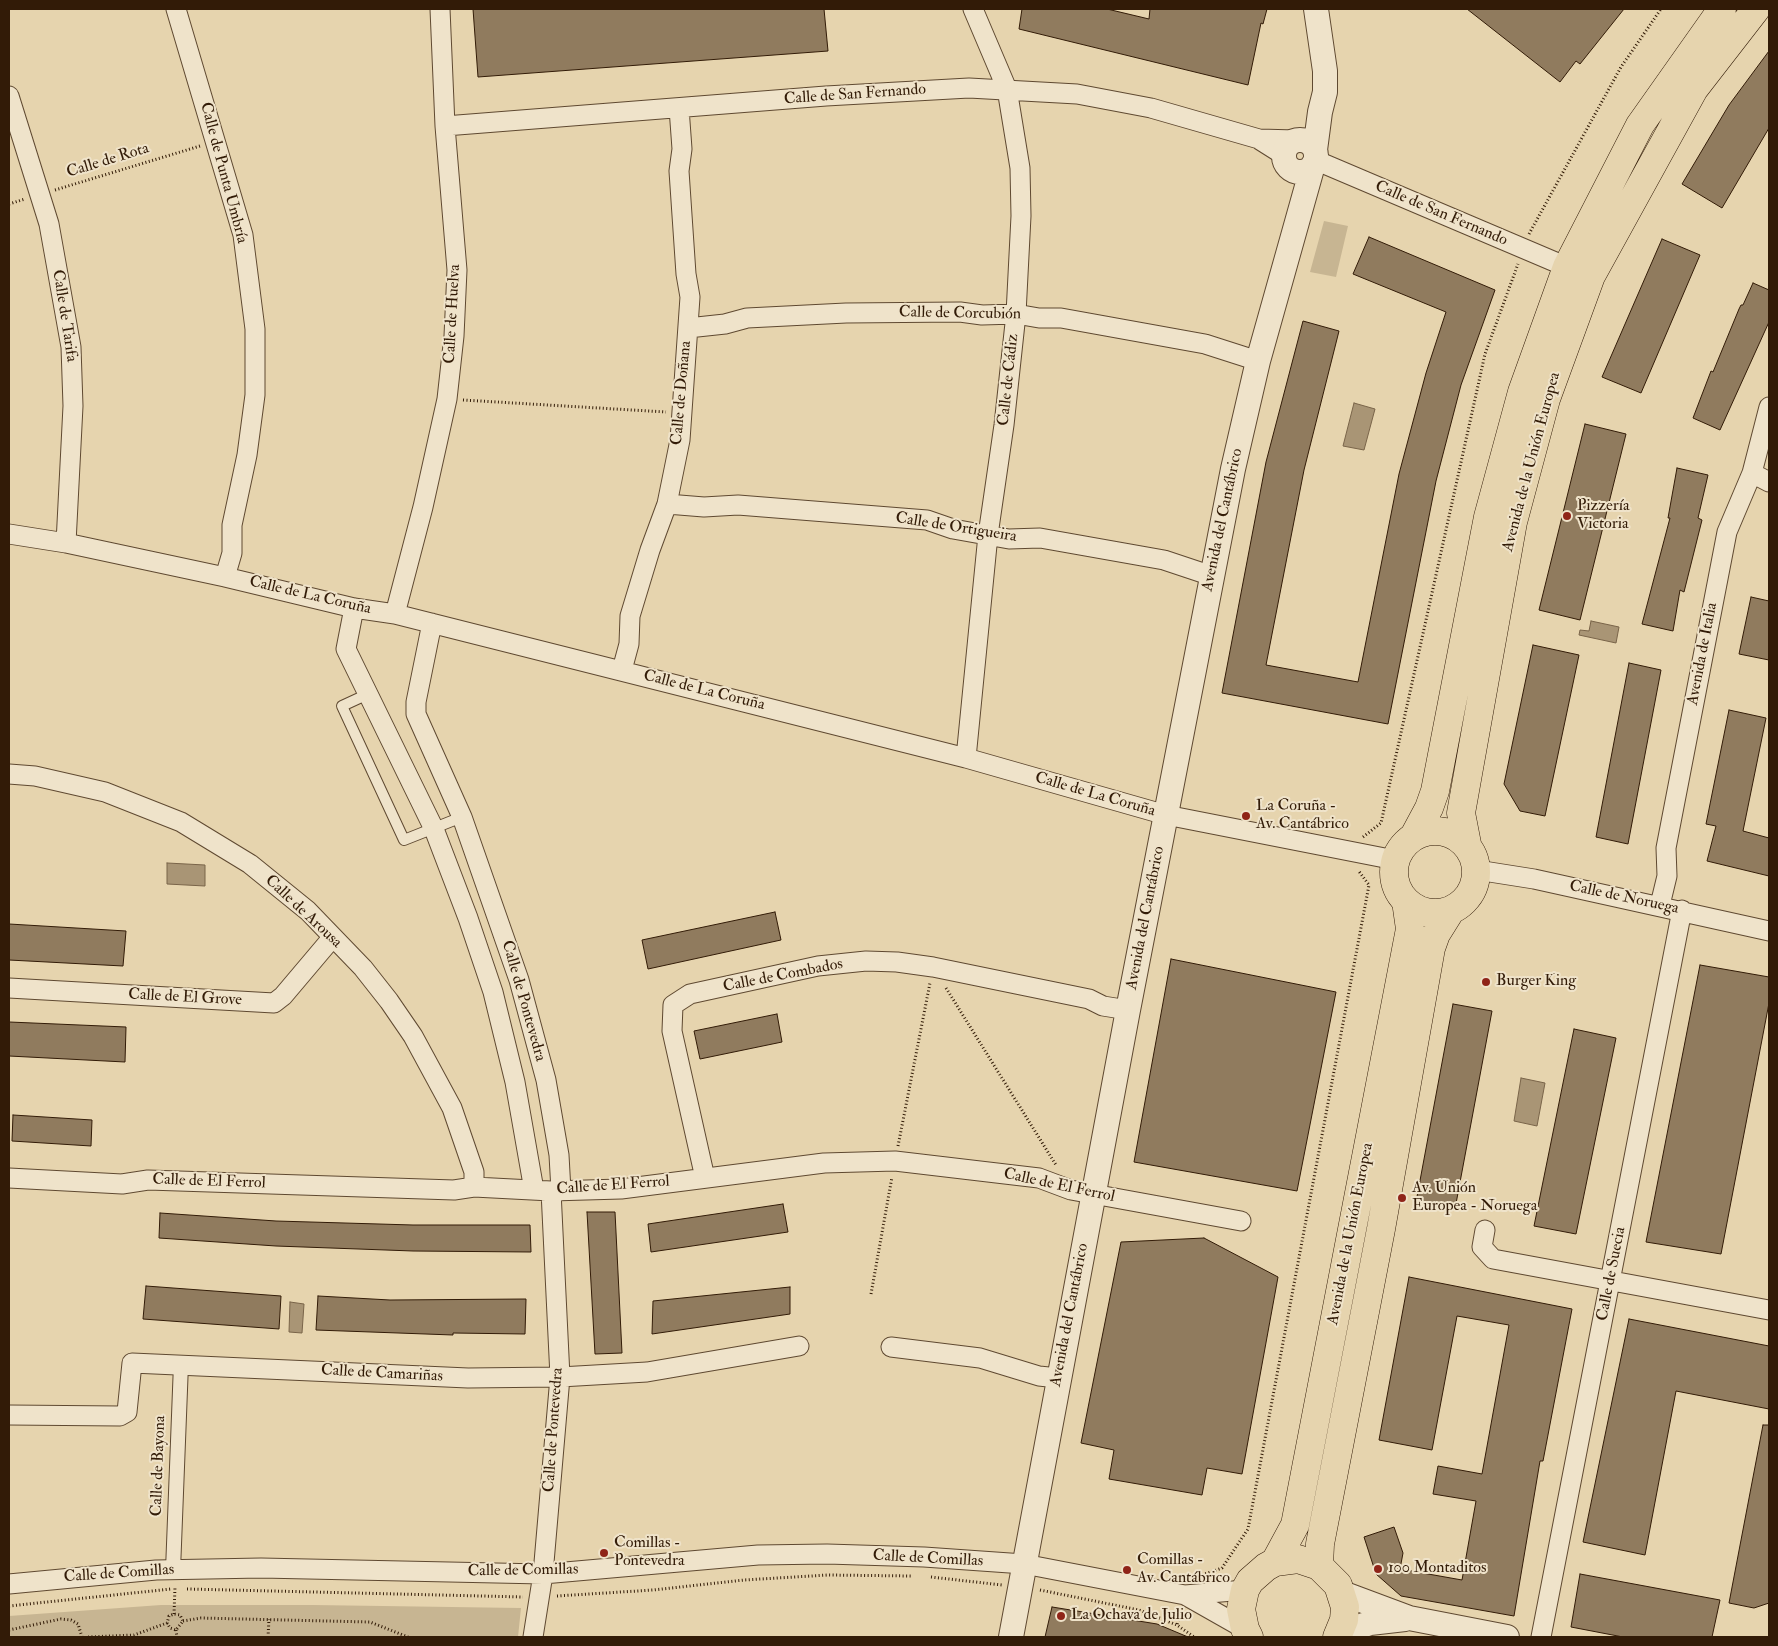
<!DOCTYPE html>
<meta charset="utf-8">
<style>
body{margin:0}
#map{position:relative;width:1778px;height:1646px;overflow:hidden;background:#e6d4ae;font-family:"IM FELL Double Pica",serif}
canvas{display:block}
.frame{position:absolute;inset:0;border:10px solid #321b07;pointer-events:none}
</style>
<div id="map">
<canvas width="1778" height="1646"></canvas>
<div class="frame"></div>
</div>
<script>
const ctx = document.querySelector('canvas').getContext('2d');
ctx.lineJoin = 'round';
function fill(path, color) {
  ctx.fillStyle = color;
  ctx.fill(path, 'evenodd');
}
function shape(rows) {
  const path = new Path2D();
  for (const r of rows) {
    if (r.length === 3) {
      path.moveTo(r[0] + r[2], r[1]);
      path.arc(r[0], r[1], r[2], 0, 2 * Math.PI);
      continue;
    }
    path.moveTo(r[0], r[1]);
    for (let i = 2; i < r.length; i += 2) path.lineTo(r[i], r[i + 1]);
  }
  return path;
}
function strokePath(path, color, width, dash) {
  ctx.strokeStyle = color;
  ctx.lineWidth = width;
  ctx.lineCap = dash ? 'butt' : 'round';
  ctx.setLineDash(dash || []);
  ctx.stroke(path);
}
function write(font, color, halo, rows, align = 'center') {
  ctx.font = font + ' "IM FELL Double Pica",serif';
  ctx.lineWidth = 4;
  ctx.setLineDash([]);
  ctx.textBaseline = 'middle';
  ctx.strokeStyle = halo;
  ctx.fillStyle = color;
  for (const [text, x, y, turn = 0] of rows) {
    ctx.save();
    ctx.translate(x, y);
    ctx.rotate((+turn || 0) * Math.PI / 180);
    ctx.textAlign = isNaN(turn) ? turn : align;
    if (halo) ctx.strokeText(text, 0, 0);
    ctx.fillText(text, 0, 0);
    ctx.restore();
  }
}
fill(shape([
 [1324,221,1348,226,1336,277,1310,272],
 [161,1605,313,1605,521,1608,518,1637,9,1637,9,1616]
]), '#c7b592');
const water = shape([
 [1354,403,1375,409,1364,450,1343,446,1354,403],
 [1591,621,1619,627,1616,643,1579,635,1580,630,1589,631,1591,621],
 [167,863,205,865,205,886,167,884,167,863],
 [1521,1078,1545,1083,1537,1126,1514,1121,1521,1078],
 [290,1302,304,1304,302,1333,289,1332,290,1302]
]);
fill(water, '#a99575');
strokePath(water, '#796449', 1);
const building = shape([
 [473,9,824,9,828,51,478,77,473,9],
 [1022,9,1107,9,1149,19,1150,9,1267,9,1263,24,1261,23,1248,85,1019,29,1022,9],
 [1467,9,1624,9,1580,64,1576,61,1560,82,1467,9],
 [1769,51,1769,128,1722,208,1682,184,1729,105,1769,51],
 [1369,237,1495,290,1461,385,1436,481,1388,724,1222,693,1266,462,1303,321,1339,331,1304,470,1266,665,1358,682,1399,474,1426,373,1446,312,1353,274,1369,237],
 [1662,239,1700,255,1641,393,1602,377,1662,239],
 [1753,283,1769,290,1769,322,1720,430,1693,418,1711,371,1713,372,1739,309,1741,305,1743,305,1753,283],
 [1585,424,1626,434,1580,620,1539,610,1585,424],
 [1677,468,1708,475,1698,518,1702,520,1684,592,1680,590,1673,631,1642,624,1670,518,1668,518,1677,468],
 [1751,597,1769,601,1769,660,1739,654,1751,597],
 [1533,645,1579,655,1545,816,1520,811,1504,784,1533,645],
 [1629,663,1661,670,1628,844,1596,837,1629,663],
 [1729,710,1766,718,1743,831,1769,838,1769,876,1707,861,1716,826,1706,824,1729,710],
 [775,912,781,940,648,969,642,940,775,912],
 [9,924,126,931,123,966,9,960,9,924],
 [1171,959,1336,992,1297,1191,1134,1162,1171,959],
 [1700,965,1769,977,1769,1003,1721,1254,1646,1242,1700,965],
 [1453,1004,1492,1011,1455,1209,1416,1202,1453,1004],
 [777,1014,782,1042,700,1059,694,1031,777,1014],
 [9,1022,126,1027,125,1062,9,1056,9,1022],
 [1574,1029,1616,1038,1576,1234,1534,1226,1574,1029],
 [13,1115,92,1120,91,1146,12,1141,13,1115],
 [783,1204,788,1232,651,1252,648,1224,783,1204],
 [587,1212,615,1212,622,1353,595,1354,587,1212],
 [160,1213,276,1221,413,1225,530,1225,531,1252,413,1251,276,1246,159,1238,160,1213],
 [1204,1238,1278,1277,1242,1474,1207,1468,1202,1495,1109,1479,1114,1450,1081,1443,1121,1242,1204,1238],
 [1409,1277,1572,1309,1543,1461,1540,1461,1514,1616,1401,1596,1376,1574,1364,1537,1394,1527,1403,1553,1400,1569,1462,1580,1476,1501,1433,1494,1438,1466,1482,1474,1509,1325,1457,1316,1432,1450,1379,1440,1409,1277],
 [146,1286,281,1296,279,1329,143,1319,146,1286],
 [790,1287,790,1314,652,1334,653,1301,790,1287],
 [318,1296,390,1300,526,1299,525,1334,453,1333,453,1335,316,1330,318,1296],
 [1629,1319,1769,1346,1769,1409,1676,1391,1645,1555,1583,1542,1629,1319],
 [1763,1425,1769,1425,1769,1603,1754,1608,1729,1603,1763,1425],
 [1580,1574,1720,1600,1712,1637,1623,1637,1571,1627,1580,1574],
 [1052,1607,1157,1624,1188,1637,1045,1637,1052,1607]
]);
fill(building, '#907b5e');
strokePath(building, '#321b07', 1);
const service = shape([
 [368,694,342,706,404,840,462,817]
]);
const pedestrian = shape([
 [173,1570,181,1364]
]);
const minor = shape([
 [176,9,243,235,255,329,255,395,247,455,232,525,232,553,225,577],
 [9,96,49,224,71,347,73,406,66,543],
 [445,126,826,96,969,88,1077,94,1151,108,1259,139,1296,140],
 [1260,140,1279,152,1285,159],
 [1315,160,1567,267],
 [688,328,725,324,747,318,846,313,960,312,982,315,1016,314,1039,318,1061,318,1205,344,1258,361],
 [1752,473,1769,482],
 [667,504,704,507,738,505,927,520,953,529,1009,539,1040,538,1164,560,1212,576],
 [9,534,66,543,225,577,354,608,395,614,966,758,1166,815,1395,860],
 [354,608,346,649,434,829,468,918,493,992,515,1082,534,1190],
 [395,614,423,507,447,399,454,336,457,270,445,126,440,9],
 [432,623,416,702,416,714,462,817,519,980,546,1080,559,1155,561,1191],
 [622,670,629,644,630,616,650,550,667,504,680,440,690,297,686,274,679,171,682,149,679,108],
 [966,758,988,535,1004,425,1016,314,1021,216,1020,168,1007,89,973,9],
 [9,774,35,776,105,792,181,822,250,864,308,911,363,968,389,1001,413,1036,452,1108,474,1172,474,1187],
 [1477,870,1534,879,1769,931],
 [1660,905,1667,876,1666,848,1727,532,1752,473,1769,407],
 [9,988,274,1003,283,996,332,938],
 [9,1178,122,1184,148,1180,454,1190,474,1187,551,1191,621,1189,824,1163,895,1161,1039,1178,1071,1190,1241,1221],
 [705,1178,672,1031,673,1005,690,994,818,966,866,961,897,962,933,967,1089,999,1103,1006,1128,1010],
 [1485,1230,1482,1247,1493,1259,1769,1310],
 [891,1347,980,1358,1039,1376,1058,1378],
 [9,1415,120,1416,127,1412,132,1363,468,1378,560,1377,647,1372,799,1346],
 [9,1584,156,1570,261,1568,543,1574,758,1555,827,1554,924,1557,1024,1564,1185,1595,1245,1590],
 [1185,1595,1245,1629],
 [533,1637,543,1574,560,1377,551,1191],
 [1541,1637,1682,910]
]);
const tertiary = shape([
 [1300,156,16],
 [1315,150,1320,112,1325,92,1325,71,1316,9],
 [1342,1593,1409,1618,1507,1637],
 [1340,1633,1370,1623,1405,1619],
 [1011,1637,1128,1010,1233,469,1258,361,1313,165]
]);
const primary = shape([
 [1435,872,41],
 [1414,836,1429,808,1435,791,1488,517,1522,392,1567,267,1640,125,1722,9],
 [1467,844,1461,813,1513,522,1546,399,1591,276,1694,89,1756,9],
 [1275,1562,1295,1525,1410,929,1406,901],
 [1319,1566,1320,1544,1381,1229,1431,948,1436,934,1451,910],
 [1249,1637,1245,1629,1241,1609,1245,1590,1250,1581,1266,1567,1275,1562,1298,1559,1319,1566,1338,1585,1345,1607,1344,1620,1337,1637]
]);
strokePath(service, '#5f4931', 12);
strokePath(pedestrian, '#5f4931', 16);
strokePath(minor, '#5f4931', 21);
strokePath(tertiary, '#5f4931', 26);
strokePath(primary, '#321b07', 29);
strokePath(shape([
 [55,190,200,146],
 [9,204,25,199],
 [1529,234,1621,67,1661,9],
 [463,400,666,412],
 [1363,837,1381,823,1485,354,1518,264],
 [946,988,1056,1165],
 [898,1146,930,983],
 [871,1294,892,1177],
 [1202,1575,1222,1568,1248,1529,1369,885,1358,870],
 [931,1577,1002,1585],
 [187,1589,523,1597],
 [1040,1590,1139,1610,1177,1625],
 [557,1596,653,1590,744,1580,828,1575,912,1576],
 [9,1606,171,1589],
 [1180,1613,1177,1625,1194,1637],
 [174,1614,175,1587],
 [183,1621,201,1618,370,1622,408,1637],
 [9,1630,61,1619,71,1620,78,1624,82,1637],
 [176,1630,177,1637],
 [88,1637,134,1635,167,1623,169,1616,174,1614,180,1615,183,1621,176,1630,170,1628,167,1623],
 [268,1637,269,1619]
]), '#321b07', 3, [1, 2.5]);
strokePath(service, '#efe3ca', 10);
strokePath(pedestrian, '#efe3ca', 14);
strokePath(minor, '#efe3ca', 19);
strokePath(tertiary, '#efe3ca', 24);
strokePath(primary, '#e6d4ae', 28);
for (const [x, y, r, color] of [
 [1567,516,5,"#8f2418"],
 [1246,816,5,"#8f2418"],
 [1486,982,5,"#8f2418"],
 [1402,1198,5,"#8f2418"],
 [604,1553,5,"#8f2418"],
 [1378,1569,5,"#8f2418"],
 [1127,1570,5,"#8f2418"],
 [1061,1616,5,"#8f2418"]
]) {
  const dot = new Path2D();
  dot.arc(x, y, r, 0, 2 * Math.PI);
  ctx.fillStyle = color;
  ctx.fill(dot);
  strokePath(dot, '#efe3ca', 2);
}
write('16px', '#321b07', '#efe3ca', [
 ["Calle de San Fernando",855,95,-4],
 ["Calle de Rota",108,161,-17],
 ["Calle de Punta Umbría",223,173,75],
 ["Calle de San Fernando",1441,214,23],
 ["Calle de Huelva",453,314,-87],
 ["Calle de Corcubión",960,314,1],
 ["Calle de Tarifa",64,316,81],
 ["Calle de Cádiz",1009,380,-84],
 ["Calle de Doñana",682,393,-85],
 ["Avenida de la Unión Europea",1532,462,-75],
 ["Avenida del Cantábrico",1223,520,-78],
 ["Calle de Ortigueira",956,528,9],
 ["Calle de La Coruña",310,596,13],
 ["Avenida de Italia",1703,654,-79],
 ["Calle de La Coruña",704,691,14],
 ["Calle de La Coruña",1095,795,16],
 ["Calle de Noruega",1624,898,12],
 ["Calle de Arousa",303,912,43],
 ["Avenida del Cantábrico",1146,918,-79],
 ["Calle de Combados",783,976,-11],
 ["Calle de El Grove",185,998,3],
 ["Calle de Pontevedra",523,1001,74],
 ["Calle de El Ferrol",209,1182,2],
 ["Calle de El Ferrol",613,1186,-4],
 ["Calle de El Ferrol",1059,1186,12],
 ["Avenida de la Unión Europea",1351,1234,-79],
 ["Calle de Suecia",1612,1274,-79],
 ["Avenida del Cantábrico",1070,1315,-79],
 ["Calle de Camariñas",382,1374,3],
 ["Calle de Pontevedra",554,1430,-86],
 ["Calle de Bayona",159,1466,-88],
 ["Calle de Comillas",928,1559,3],
 ["Calle de Comillas",523,1571,-1],
 ["Calle de Comillas",119,1574,-4]
]);
write('16px', '#321b07', '#efe3ca', [
 ["Pizzería",1577,507],
 ["Victoria",1577,525],
 ["La Coruña -",1256,807],
 ["Av. Cantábrico",1256,825],
 ["Burger King",1496,982],
 ["Av. Unión",1412,1189],
 ["Europea - Noruega",1412,1207],
 ["Comillas -",614,1544],
 ["Pontevedra",614,1562],
 ["Comillas -",1137,1561],
 ["Av. Cantábrico",1137,1579],
 ["100 Montaditos",1388,1569],
 ["La Ochava de Julio",1071,1616]
], 'left');
</script>
